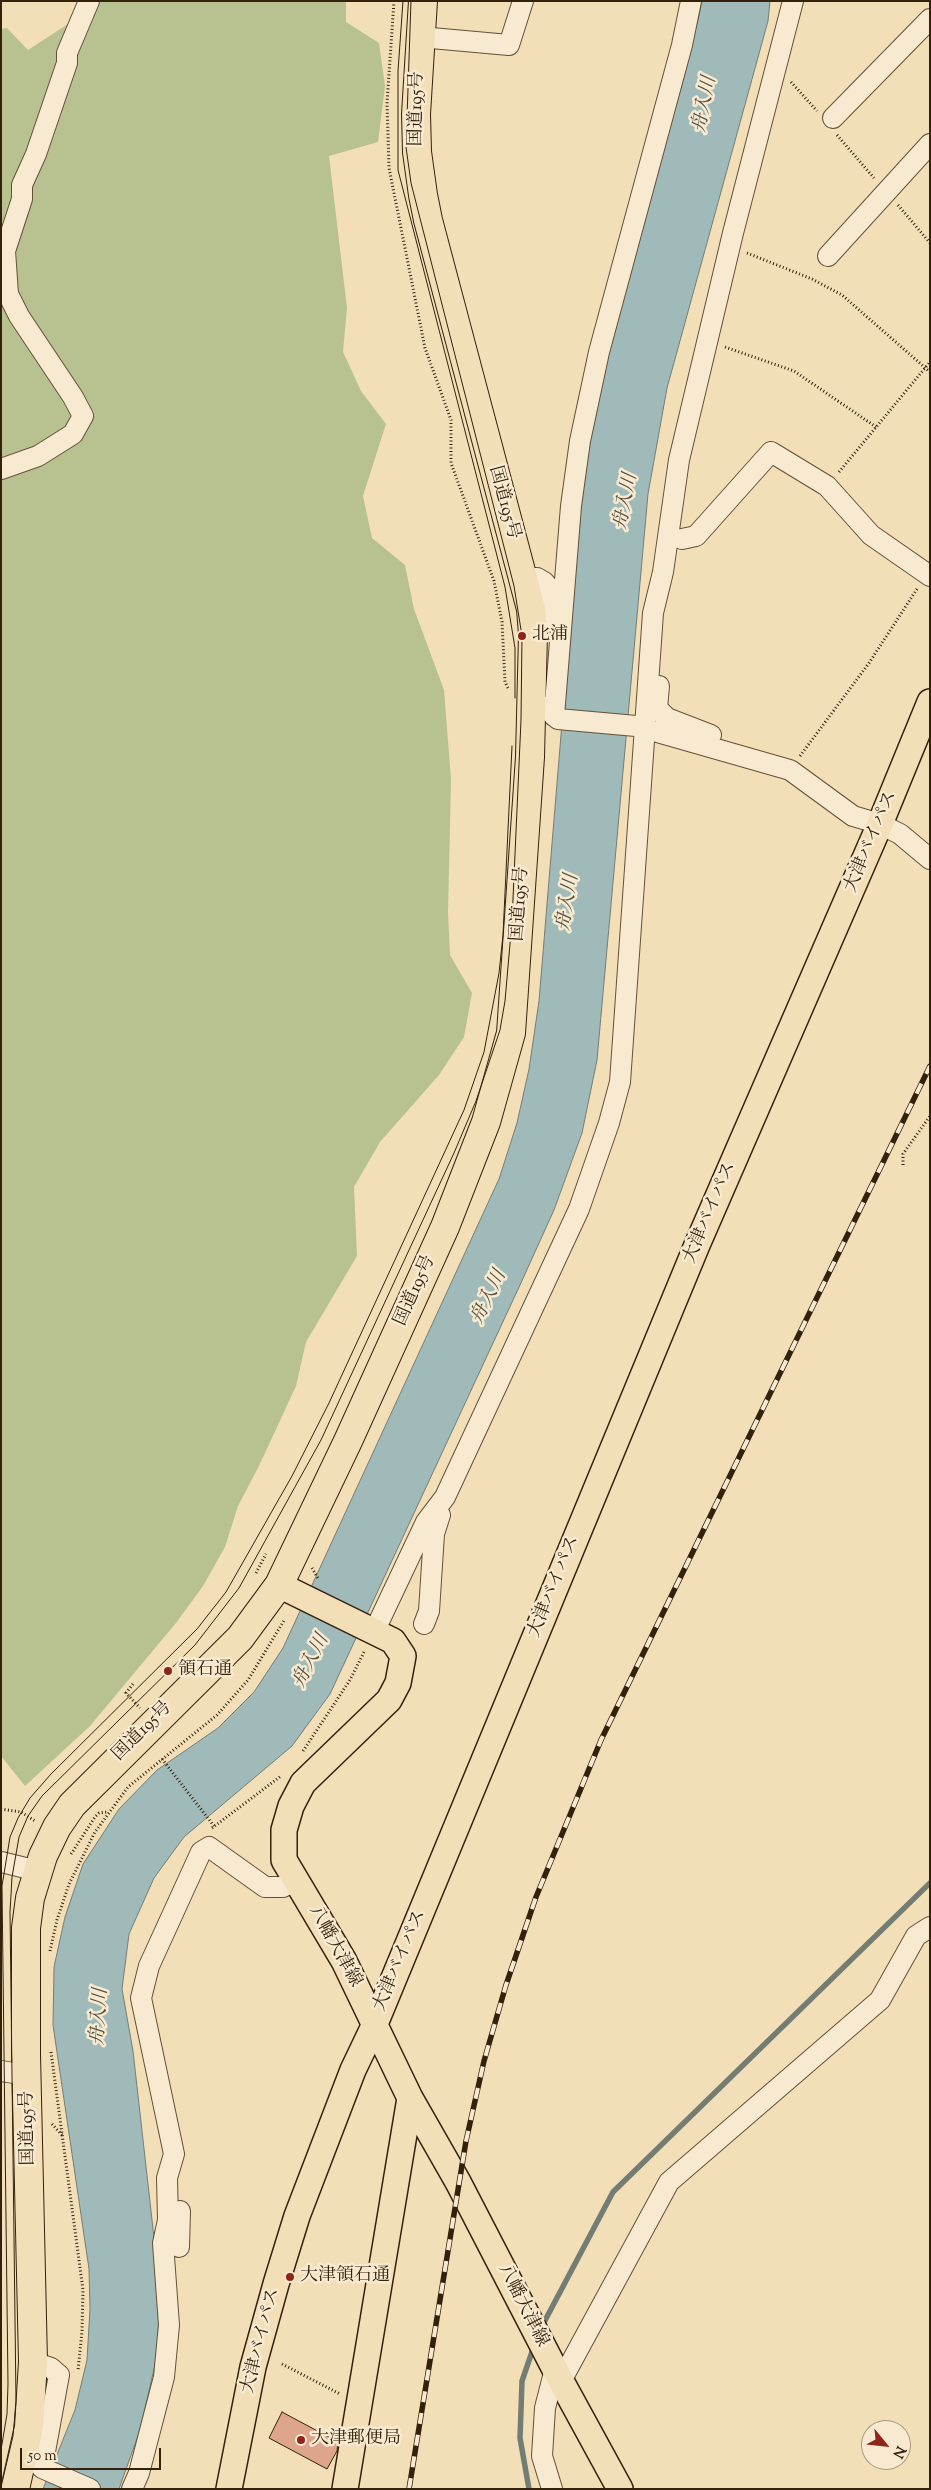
<!DOCTYPE html>
<meta charset="utf-8">
<style>
body{margin:0}
#map{position:relative;width:931px;height:2490px;overflow:hidden;background:#f2dfb8;font-family:"Sorts Mill Goudy",serif}
canvas{display:block}
.frame{position:absolute;inset:0;border:2px solid #34210c;pointer-events:none}
.north{position:absolute;left:861px;top:2420px;width:50px;height:50px;box-sizing:border-box;background:#f7ead1;border:1px solid #a99a82;border-radius:50%;rotate:118deg;font-size:14px;font-weight:700;line-height:20px;text-align:center;color:#34210c}
.north::after{content:'';display:block;margin:auto;width:18px;height:22px;background:#8f2418;clip-path:polygon(50% 0,100% 100%,50% 72%,0 100%)}
.scale{position:absolute;left:20px;top:2448px;width:141px;height:22px;box-sizing:border-box;border:2px solid #34210c;border-top:0;padding-left:6px;font-size:15px;line-height:18px;white-space:nowrap;color:#34210c;-webkit-text-stroke:4px #f7ead1;paint-order:stroke}
</style>
<div id="map">
<canvas width="931" height="2490"></canvas>
<div class="frame"></div>
<div class="north">N</div>
<div class="scale">50 m</div>
</div>
<script>
const ctx = document.querySelector('canvas').getContext('2d');
ctx.lineJoin = 'round';
function fill(path, color) {
  ctx.fillStyle = color;
  ctx.fill(path, 'evenodd');
}
function shape(rows) {
  const path = new Path2D();
  for (const r of rows) {
    path.moveTo(r[0], r[1]);
    for (let i = 2; i < r.length; i += 2) path.lineTo(r[i], r[i + 1]);
  }
  return path;
}
function strokePath(path, color, width, dash) {
  ctx.strokeStyle = color;
  ctx.lineWidth = width;
  ctx.lineCap = dash ? 'butt' : 'round';
  ctx.setLineDash(dash || []);
  ctx.stroke(path);
}
function write(font, color, halo, rows, align = 'center') {
  ctx.font = font + ' "Sorts Mill Goudy","Noto Serif JP",serif';
  ctx.lineWidth = 5;
  ctx.setLineDash([]);
  ctx.textBaseline = 'middle';
  ctx.strokeStyle = halo;
  ctx.fillStyle = color;
  for (const [text, x, y, turn = 0] of rows) {
    ctx.save();
    ctx.translate(x, y);
    ctx.rotate((+turn || 0) * Math.PI / 180);
    ctx.textAlign = isNaN(turn) ? turn : align;
    if (halo) ctx.strokeText(text, 0, 0);
    ctx.fillText(text, 0, 0);
    ctx.restore();
  }
}
fill(shape([
 [96,1,346,1,346,22,379,43,385,86,378,142,329,156,347,308,343,352,361,391,386,424,363,496,372,538,405,565,414,609,444,690,451,779,448,912,450,955,472,993,464,1037,439,1075,380,1142,354,1187,357,1256,306,1342,296,1386,259,1466,238,1506,225,1547,203,1586,176,1623,90,1726,25,1786,1,1756,1,29,7,28,28,50,94,7]
]), '#b8c290');
const water = shape([
 [702,1,770,1,768,21,667,388,648,494,597,1060,582,1133,554,1210,520,1285,330,1694,292,1746,184,1837,154,1878,129,1934,122,1989,133,2051,160,2291,157,2356,140,2430,119,2489,43,2489,75,2410,87,2360,90,2309,89,2269,53,2025,54,1967,65,1917,83,1864,119,1809,157,1770,218,1728,254,1692,283,1648,499,1179,517,1123,529,1069,539,1001,582,481,602,371,698,20,702,1]
]);
fill(water, '#9fbab9');
strokePath(water, '#747d74', 1);
strokePath(shape([
 [541,2328,613,2192,930,1883],
 [529,2489,520,2438,522,2381,534,2346]
]), '#747d74', 5.5);
const building = shape([
 [282,2412,338,2442,337,2451,327,2469,269,2438,282,2412]
]);
fill(building, '#dda58b');
strokePath(building, '#34210c', 1);
const minor = shape([
 [420,37,509,45,523,1],
 [833,118,930,19],
 [828,256,930,144],
 [1,469,38,456,73,434,83,416,73,397,19,316,8,294,5,251,22,199,22,185,36,154,67,63,67,53,89,1],
 [682,539,696,536,771,452,827,486,871,535,930,576],
 [523,580,537,578,544,582,550,589,550,619],
 [659,686,657,708,667,718,711,735],
 [549,706,548,710,558,719,636,726,790,770,853,816,880,824,900,834,930,859],
 [554,716,571,506,580,441,599,352,682,45,691,1],
 [424,1624,429,1611,434,1534,440,1515],
 [374,1632,426,1522,445,1497,579,1209,609,1123,620,1082,653,613,663,572,679,460,733,233,793,1],
 [1,1862,38,1871],
 [1,2071,14,2073,27,2070],
 [179,2247,180,2211],
 [33,2362,51,2368,59,2375,42,2468,90,2489],
 [561,2381,669,2182,880,2000,916,1936,930,1927],
 [132,2489,139,2473,164,2377,169,2325,163,2243,168,2220,167,2178,174,2154,141,1998,149,1966,201,1852,209,1847,265,1887,283,1887,296,1880],
 [552,2489,542,2456,545,2408,555,2369]
]);
const major = shape([
 [279,1585,393,1641,403,1656,398,1683,389,1700,303,1783,291,1806,284,1830,284,1860,344,1961,410,2098,458,2182,561,2381,620,2489],
 [229,2489,253,2367,276,2284,297,2216,353,2070,375,2024,697,1245,880,824,930,702],
 [345,2489,410,2098]
]);
const highway = shape([
 [15,2489,29,2427,33,2362,26,2054,26,1928,30,1898,43,1856,57,1827,72,1805,240,1638,279,1585,348,1441,445,1227,486,1122,511,1033,530,757,533,634,531,609,428,220,423,195,417,152,416,114,423,1]
]);
strokePath(minor, '#645037', 22);
strokePath(major, '#34210c', 28);
strokePath(highway, '#34210c', 30);
strokePath(shape([
 [394,1,387,103,389,168,425,348,451,420,451,463,494,581,502,622,505,682,508,688],
 [791,82,817,111],
 [837,135,874,178],
 [898,205,930,243],
 [747,253,812,279,842,295,930,372],
 [725,347,794,371,876,427],
 [839,472,930,362],
 [800,756,869,663,917,589],
 [903,1165,903,1154,930,1116],
 [312,1568,319,1580],
 [256,1573,266,1554],
 [133,1684,126,1693,140,1708],
 [303,1751,350,1680,365,1650],
 [162,1759,214,1826],
 [1,1809,21,1812,35,1821],
 [212,1828,281,1776],
 [71,1854,95,1817,99,1813,108,1812],
 [50,1951,57,1920,69,1884,95,1832,128,1787,217,1715,248,1680,285,1619],
 [51,2052,83,2290,82,2331,78,2371],
 [52,2124,62,2135],
 [282,2364,340,2394]
]), '#34210c', 3, [1, 2.5]);
strokePath(minor, '#f7ead1', 20);
strokePath(major, '#f2dfb8', 25);
strokePath(highway, '#f2dfb8', 28);
strokePath(shape([
 [403,1,398,71,398,170,505,587,515,648,515,698],
 [1,2450,7,2414,8,2384,2,1886,10,1837,18,1818,30,1798,51,1774,197,1629,226,1592,292,1476,329,1403,464,1110,484,1052,499,973,503,935,512,746],
 [1,2487,13,2436,16,2401,10,1912,12,1877,19,1837,28,1816,42,1796,195,1645,239,1588,321,1440,454,1153,476,1101,500,1030,505,1001,512,921,521,720,522,636,514,586,411,183,406,147,411,1]
]), '#34210c', 1);
const rail = shape([
 [409,2489,466,2141,484,2061,506,1985,536,1897,601,1740,930,1066]
]);
strokePath(rail, '#34210c', 5.5);
strokePath(rail, '#f7ead1', 4, [11]);
for (const [x, y, r, color] of [
 [522,636,5,"#8f2418"],
 [168,1671,5,"#8f2418"],
 [290,2277,5,"#8f2418"],
 [301,2440,5,"#8f2418"]
]) {
  const dot = new Path2D();
  dot.arc(x, y, r, 0, 2 * Math.PI);
  ctx.fillStyle = color;
  ctx.fill(dot);
  strokePath(dot, '#f7ead1', 2);
}
write('18px', '#34210c', '#f7ead1', [
 ["国道195号",418,109,-89],
 ["国道195号",503,503,75],
 ["大津バイパス",872,842,-67],
 ["国道195号",521,904,-86],
 ["大津バイパス",711,1213,-67],
 ["国道195号",416,1291,-66],
 ["大津バイパス",555,1587,-68],
 ["国道195号",143,1732,-45],
 ["八幡大津線",334,1947,61],
 ["大津バイパス",401,1961,-67],
 ["国道195号",29,2128,-91],
 ["八幡大津線",522,2306,63],
 ["大津バイパス",262,2341,-76]
]);
write('18px', '#34210c', '#f7ead1', [
 ["北浦",532,636],
 ["領石通",178,1671],
 ["大津領石通",300,2277],
 ["大津郵便局",311,2440]
], 'left');
write('italic 19px', '#544f40', '#f7ead1', [
 ["舟入川",706,105,-79],
 ["舟入川",627,502,-79],
 ["舟入川",569,903,-81],
 ["舟入川",490,1298,-64],
 ["舟入川",312,1662,-63],
 ["舟入川",101,2017,-86]
]);
</script>
